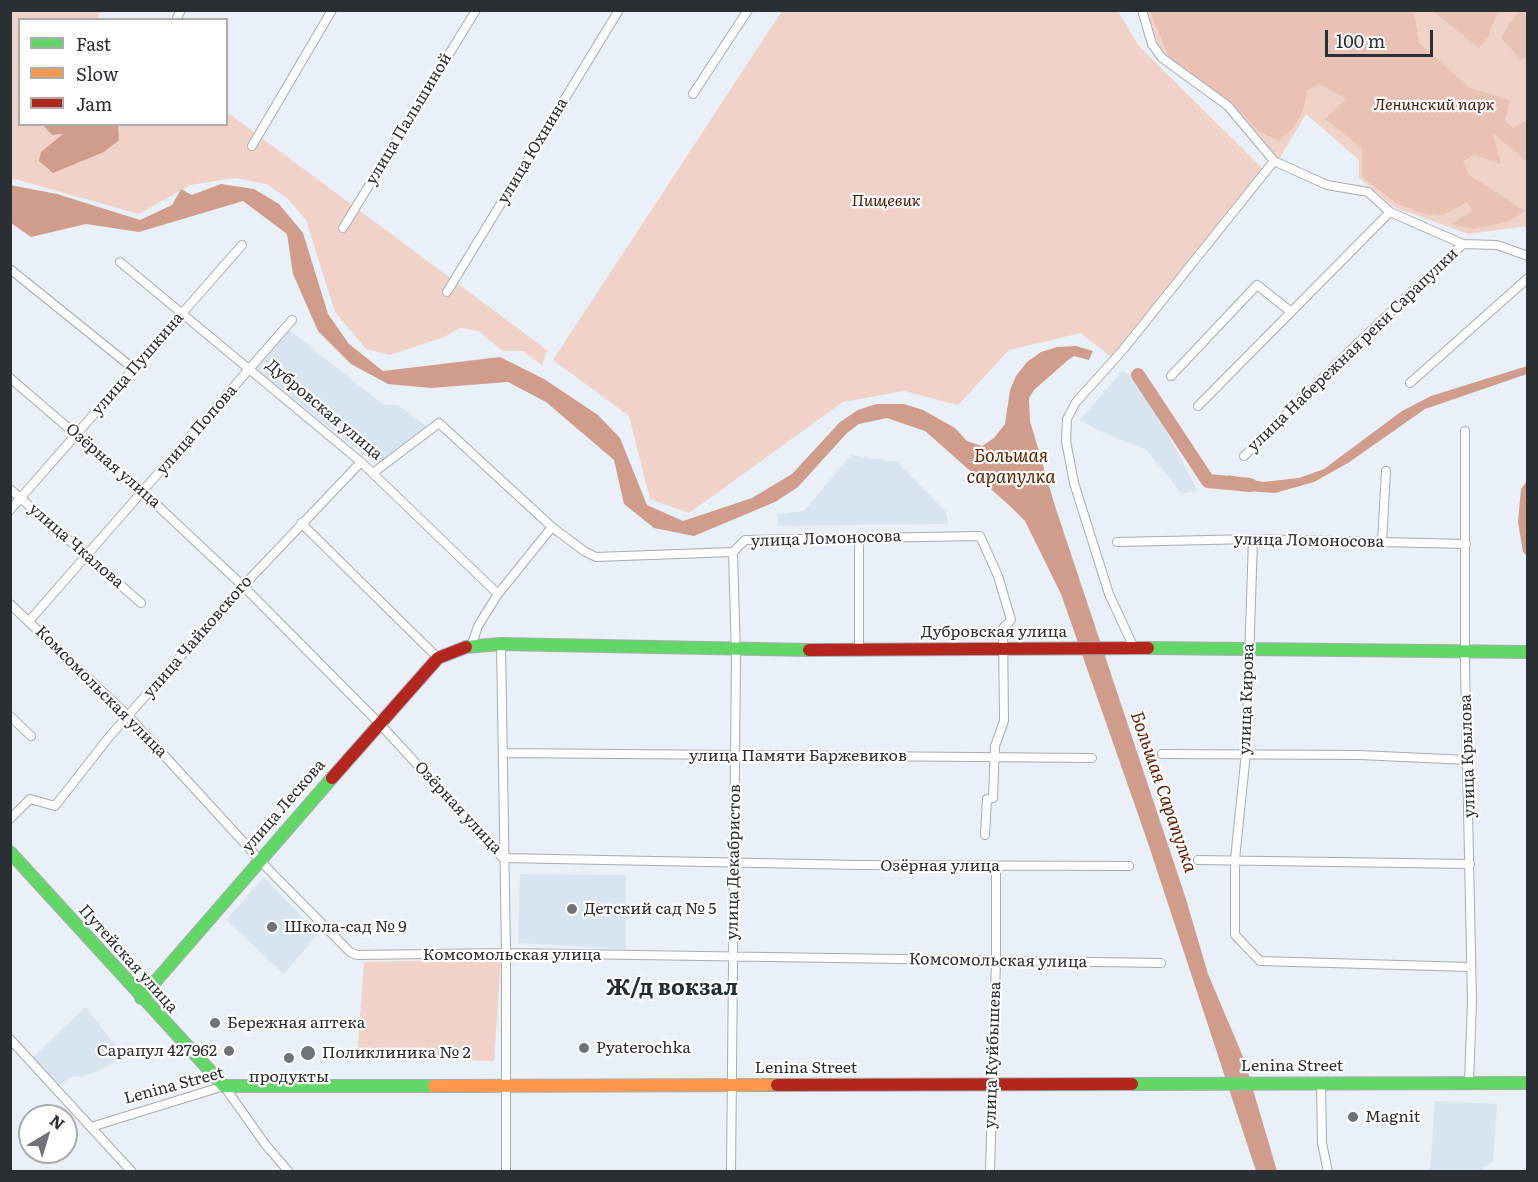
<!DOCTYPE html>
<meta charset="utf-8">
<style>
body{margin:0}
#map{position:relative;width:1538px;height:1182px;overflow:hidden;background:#e9f0f7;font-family:Literata,serif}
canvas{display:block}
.frame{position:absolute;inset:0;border:12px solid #2a2f34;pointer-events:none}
.legend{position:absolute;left:18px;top:18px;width:210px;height:108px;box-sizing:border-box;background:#fff;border:2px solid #aaacae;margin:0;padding:8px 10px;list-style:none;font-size:18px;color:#2a2f34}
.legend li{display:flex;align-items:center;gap:12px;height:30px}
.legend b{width:30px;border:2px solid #aaacae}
.north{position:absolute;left:18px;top:1104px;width:60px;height:60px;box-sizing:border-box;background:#fff;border:2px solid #aaacae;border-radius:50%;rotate:38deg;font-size:16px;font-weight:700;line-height:24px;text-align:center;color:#2a2f34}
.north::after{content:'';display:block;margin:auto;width:21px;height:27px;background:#6d7378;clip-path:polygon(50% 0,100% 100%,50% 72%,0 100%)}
.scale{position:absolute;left:1325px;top:30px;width:108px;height:27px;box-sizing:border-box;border:3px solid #2a2f34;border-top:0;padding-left:8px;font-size:18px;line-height:21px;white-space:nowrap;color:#2a2f34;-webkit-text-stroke:4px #fff;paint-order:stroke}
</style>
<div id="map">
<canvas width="1538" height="1182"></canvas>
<div class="frame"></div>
<ul class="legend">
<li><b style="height:8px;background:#63d668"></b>Fast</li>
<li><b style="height:8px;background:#ff974d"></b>Slow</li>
<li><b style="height:8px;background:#b3261e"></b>Jam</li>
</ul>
<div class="north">N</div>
<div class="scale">100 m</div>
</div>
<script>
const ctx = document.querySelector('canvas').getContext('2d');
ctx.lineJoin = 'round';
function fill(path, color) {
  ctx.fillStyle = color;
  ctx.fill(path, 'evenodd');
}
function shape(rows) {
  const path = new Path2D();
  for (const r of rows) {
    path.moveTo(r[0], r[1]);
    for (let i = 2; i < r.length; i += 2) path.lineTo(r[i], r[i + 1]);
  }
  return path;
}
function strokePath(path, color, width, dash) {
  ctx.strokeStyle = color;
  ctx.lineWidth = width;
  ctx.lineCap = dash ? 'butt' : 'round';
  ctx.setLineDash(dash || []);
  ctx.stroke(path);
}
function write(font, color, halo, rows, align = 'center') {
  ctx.font = font + ' Literata,serif';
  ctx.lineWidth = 4.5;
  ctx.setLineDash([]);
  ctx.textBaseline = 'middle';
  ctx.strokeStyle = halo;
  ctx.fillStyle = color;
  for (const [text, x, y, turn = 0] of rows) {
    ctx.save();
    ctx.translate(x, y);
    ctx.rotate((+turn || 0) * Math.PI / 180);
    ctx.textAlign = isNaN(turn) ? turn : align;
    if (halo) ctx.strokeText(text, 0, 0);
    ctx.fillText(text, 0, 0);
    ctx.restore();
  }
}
fill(shape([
 [288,329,384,405,398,405,429,428,377,465,255,368],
 [1122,371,1139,380,1198,491,1182,494,1146,449,1101,432,1080,420],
 [851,455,897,462,946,512,948,524,778,526,777,514,804,511],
 [520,874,626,875,626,949,518,943],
 [264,877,318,934,284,974,226,920],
 [85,1007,126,1058,85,1076,71,1077,56,1087,31,1059],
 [1435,1101,1497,1104,1493,1162,1478,1171,1430,1171]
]), '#d8e5f1');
fill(shape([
 [1144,10,1527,11,1527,226,1468,234,1394,207,1359,178,1359,160,1306,114,1278,161,1237,113,1165,61],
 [10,11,101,11,98,16,102,19,20,20,20,124,226,124,227,112,547,350,542,365,523,351,503,351,478,331,460,328,444,337,390,355,366,349,335,312,306,220,288,199,267,184,235,178,190,185,139,214,11,178],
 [782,11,1118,11,1138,45,1267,173,1111,357,1081,333,1009,350,958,405,904,391,843,402,689,513,650,499,629,416,553,360],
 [501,959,494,1061,357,1058,364,962]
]), '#f1d2c9');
fill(shape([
 [1150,11,1410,11,1415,16,1419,43,1470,88,1510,100,1505,121,1513,128,1527,120,1527,162,1493,133,1501,164,1474,155,1463,161,1469,175,1525,211,1509,221,1474,229,1451,224,1472,211,1468,202,1443,215,1421,213,1396,203,1362,177,1362,148,1325,119,1346,99,1319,84,1307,90,1303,111,1293,128,1279,141,1259,132,1240,111,1169,58],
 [1433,11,1498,11,1487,39,1479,48],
 [1519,11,1528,11,1527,57,1521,60,1501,37]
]), '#e9c1b5');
fill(shape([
 [43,125,118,125,119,140,104,152,53,173,39,161,41,152,63,134,52,135],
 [221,184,254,189,279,204,303,233,328,314,349,344,383,371,500,357,544,379,598,415,620,438,647,505,683,521,752,498,792,474,840,422,858,410,876,404,904,404,923,410,955,428,967,441,982,446,994,438,1005,424,1010,390,1016,376,1027,362,1041,352,1057,347,1076,346,1093,351,1089,360,1074,356,1068,360,1034,390,1029,398,1030,421,1055,506,1185,896,1208,974,1244,1059,1277,1171,1256,1171,1147,840,1061,594,1025,521,1010,506,925,431,887,418,859,424,847,433,798,487,775,502,694,536,654,528,624,504,614,460,546,402,508,382,431,388,388,384,351,364,318,331,293,274,287,234,243,201,139,232,86,224,31,237,11,223,10,185,57,194,140,220,172,205,181,189,192,195],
 [1527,366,1527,374,1425,409,1348,463,1314,482,1275,493,1247,491,1233,483,1228,475,1263,482,1299,478,1324,469,1402,411,1431,396],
 [1527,481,1527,556,1523,552,1518,522,1521,489]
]), '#d09d8d');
strokePath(shape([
 [1138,375,1208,481,1250,485]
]), '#d09d8d', 14);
const street = shape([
 [1142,10,1152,44,1162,58,1228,106,1274,161,1327,185,1368,192,1390,212,1463,244,1497,245,1528,256],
 [176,20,181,10],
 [693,94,748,10],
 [252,146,332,10],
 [343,228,476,10],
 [120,262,361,462,498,594],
 [10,269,134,369],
 [447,292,619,10],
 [1171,376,1257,285,1290,311],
 [10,378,143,492,243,586,379,723,503,858,859,865,1129,866],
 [1410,383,1528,278],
 [1198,406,1390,212],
 [1465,431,1465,665,1472,1001,1469,1082],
 [1244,456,1357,344,1463,244],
 [373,473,439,423,552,527,584,551,596,557,733,552,745,540,980,536,998,576,1011,620,1003,628,1004,721,995,746,993,798,987,799,985,835],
 [10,489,141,603],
 [10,510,242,245],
 [301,523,438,658],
 [1253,539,1246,753,1235,859,1235,935,1260,961,1470,967],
 [1117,542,1253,539,1466,544],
 [1382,542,1386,471],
 [10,604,129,717,269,870,350,952,357,955,506,953,1161,963],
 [30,620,292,320],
 [472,644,478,626,498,594,552,527],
 [501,644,506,953,506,1172],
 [1134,648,1109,594,1074,483,1066,441,1067,419,1076,402,1122,351,1274,161],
 [859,651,859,537],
 [10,716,31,736],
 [503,753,1092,758],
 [1162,754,1360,755,1467,760],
 [10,819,30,799,55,806,109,737,243,586,361,462],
 [1198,860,1470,864],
 [10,1039,132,1172],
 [1321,1082,1322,1143,1328,1172],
 [91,1127,224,1086,265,1144,289,1172],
 [731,1172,736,656,733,552],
 [990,1172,996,960,996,866]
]);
const fast = shape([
 [466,647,501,644,809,650],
 [1148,648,1528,652],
 [10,852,224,1086,434,1086],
 [141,998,332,778],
 [1132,1084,1528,1083]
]);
const slow = shape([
 [434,1086,777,1085]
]);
const jam = shape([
 [809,650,1148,648],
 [332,778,438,658,466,647],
 [777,1085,1132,1084]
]);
strokePath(street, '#a7adb2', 10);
strokePath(fast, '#a7adb2', 14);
strokePath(slow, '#a7adb2', 14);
strokePath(jam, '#a7adb2', 14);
strokePath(street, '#fcfdfe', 8);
strokePath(fast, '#63d668', 12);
strokePath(slow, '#ff974d', 12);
strokePath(jam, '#b3261e', 12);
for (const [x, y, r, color] of [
 [572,909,6,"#6d7378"],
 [272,927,6,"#6d7378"],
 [215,1023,6,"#6d7378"],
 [584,1048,6,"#6d7378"],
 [229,1051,6,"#6d7378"],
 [308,1053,8,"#6d7378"],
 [289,1058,6,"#6d7378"],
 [1353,1117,6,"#6d7378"]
]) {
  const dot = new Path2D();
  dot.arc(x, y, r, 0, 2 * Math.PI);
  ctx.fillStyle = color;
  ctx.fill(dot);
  strokePath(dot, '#fff', 2);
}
write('italic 16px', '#491906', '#fff', [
 ["Ленинский парк",1434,105],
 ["Пищевик",886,201]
]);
write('16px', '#2a2f34', '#fff', [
 ["улица Пальшиной",409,119,-59],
 ["улица Юхнина",533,151,-59],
 ["улица Набережная реки Сарапулки",1353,350,-44],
 ["улица Пушкина",138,364,-49],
 ["Дубровская улица",324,410,40],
 ["улица Попова",197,430,-49],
 ["Озёрная улица",113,466,41],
 ["улица Ломоносова",826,539,-2],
 ["улица Ломоносова",1309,541,1],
 ["улица Чкалова",76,546,41],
 ["Дубровская улица",994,632],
 ["улица Чайковского",198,637,-49],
 ["Комсомольская улица",101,692,45],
 ["улица Кирова",1247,699,-88],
 ["улица Памяти Баржевиков",798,756],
 ["улица Крылова",1468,756,-92],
 ["улица Лескова",284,806,-49],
 ["Озёрная улица",458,808,47],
 ["улица Декабристов",734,862,-89],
 ["Озёрная улица",940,866],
 ["Комсомольская улица",512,955],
 ["Путейская улица",128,959,48],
 ["Комсомольская улица",998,961,1],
 ["улица Куйбышева",993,1055,-88],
 ["Lenina Street",1292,1066],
 ["Lenina Street",806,1068],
 ["Lenina Street",174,1086,-15]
]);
write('16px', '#2a2f34', '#fff', [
 ["Детский сад № 5",584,909],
 ["Школа-сад № 9",284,927],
 ["Бережная аптека",227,1023],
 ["Pyaterochka",596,1048],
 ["Сарапул 427962",217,1051,"right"],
 ["Поликлиника № 2",322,1053],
 ["продукты",289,1077,"center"],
 ["Magnit",1365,1117]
], 'left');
write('italic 18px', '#611d00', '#fff', [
 ["Большая",1011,457],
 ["сарапулка",1011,478],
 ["Большая Сарапулка",1163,792,71]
]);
write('bold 22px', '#222d35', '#fff', [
 ["Ж/д вокзал",672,989]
]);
</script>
